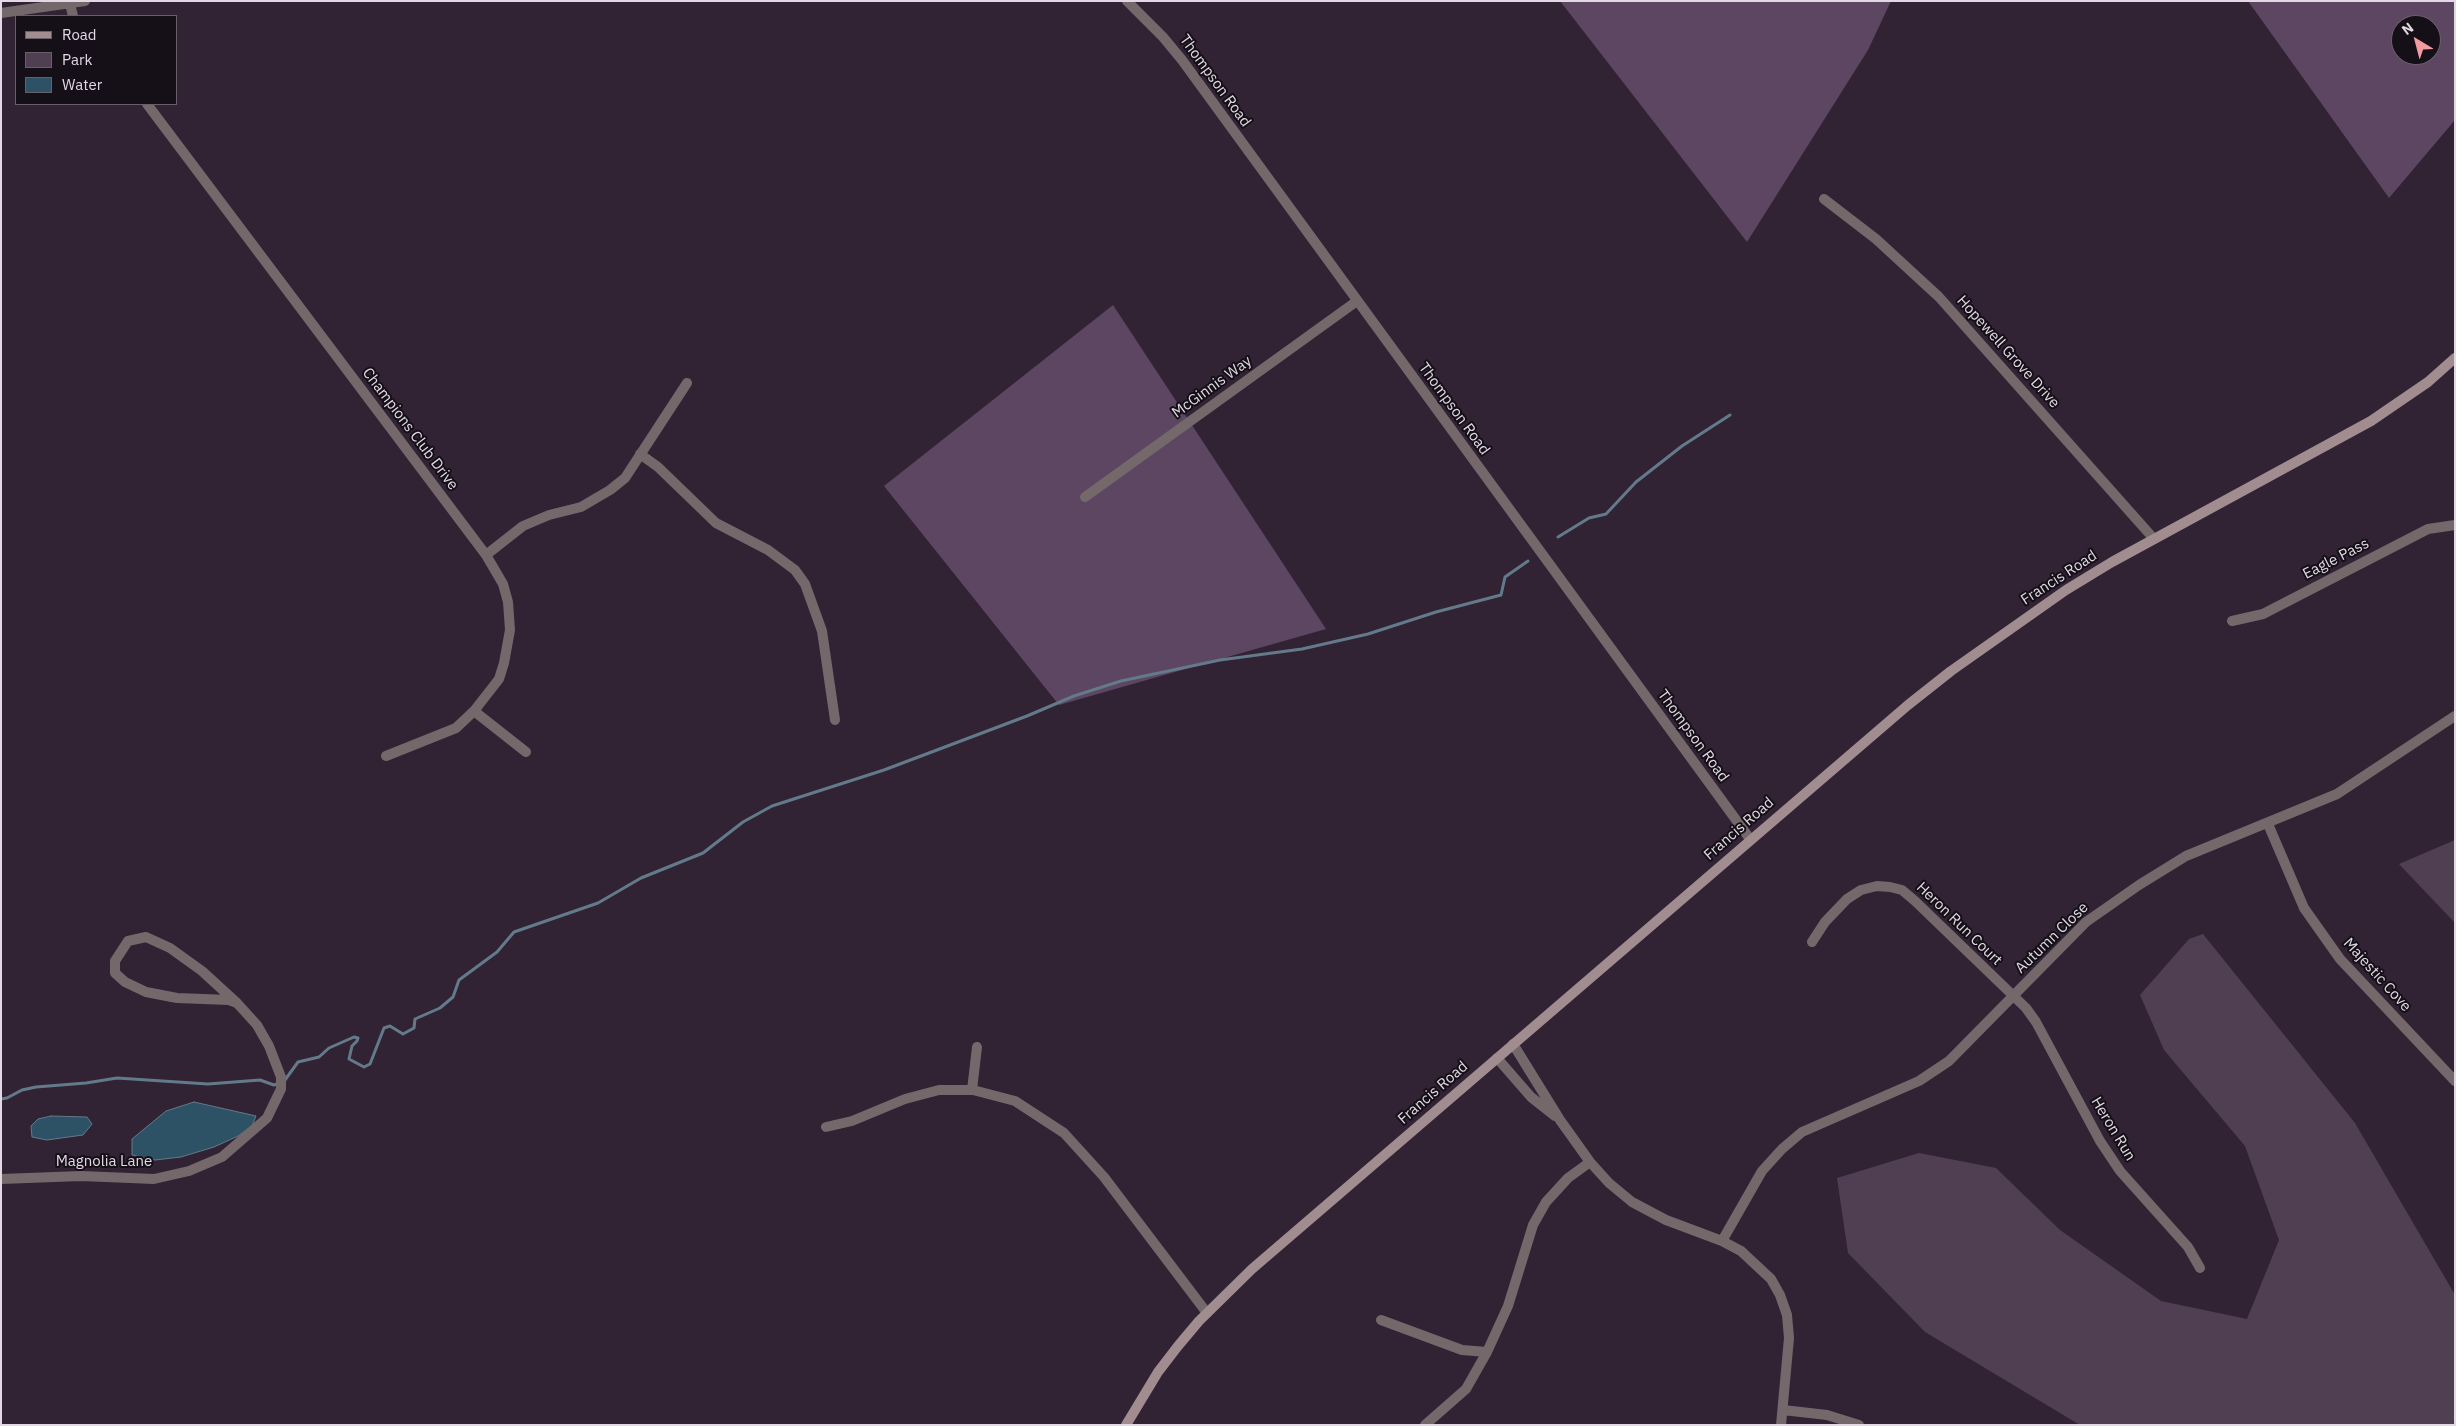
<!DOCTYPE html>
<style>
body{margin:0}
#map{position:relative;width:2456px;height:1426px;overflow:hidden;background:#312334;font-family:"IBM Plex Sans",sans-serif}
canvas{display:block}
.frame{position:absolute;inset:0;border:2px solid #e2d9e4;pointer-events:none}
.legend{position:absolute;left:15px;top:15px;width:162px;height:90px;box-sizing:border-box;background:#150f17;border:1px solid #676069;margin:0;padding:6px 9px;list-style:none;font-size:15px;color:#e2d9e4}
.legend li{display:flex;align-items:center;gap:10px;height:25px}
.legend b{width:25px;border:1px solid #676069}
.north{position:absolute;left:2391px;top:15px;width:50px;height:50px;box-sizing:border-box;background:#150f17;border:1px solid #676069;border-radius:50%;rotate:323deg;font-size:14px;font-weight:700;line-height:20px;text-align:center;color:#e2d9e4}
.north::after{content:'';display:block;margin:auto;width:18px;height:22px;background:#f49aa1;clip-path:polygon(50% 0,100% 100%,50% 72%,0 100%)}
</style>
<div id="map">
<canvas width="2456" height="1426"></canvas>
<div class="frame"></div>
<ul class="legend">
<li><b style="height:6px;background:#a18c8f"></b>Road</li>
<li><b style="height:14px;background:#503f53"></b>Park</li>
<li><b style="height:14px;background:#2d5265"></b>Water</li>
</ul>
<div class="north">N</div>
</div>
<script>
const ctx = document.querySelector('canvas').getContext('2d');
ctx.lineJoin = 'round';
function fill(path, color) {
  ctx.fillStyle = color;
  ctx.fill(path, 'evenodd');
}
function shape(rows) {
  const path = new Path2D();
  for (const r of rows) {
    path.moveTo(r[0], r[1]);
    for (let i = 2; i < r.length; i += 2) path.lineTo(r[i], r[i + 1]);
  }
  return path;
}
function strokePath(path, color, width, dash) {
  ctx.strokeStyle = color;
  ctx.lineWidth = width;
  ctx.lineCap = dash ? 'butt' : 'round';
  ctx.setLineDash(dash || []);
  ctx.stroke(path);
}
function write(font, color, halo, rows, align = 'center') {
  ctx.font = font + ' "IBM Plex Sans",sans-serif';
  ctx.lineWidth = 4;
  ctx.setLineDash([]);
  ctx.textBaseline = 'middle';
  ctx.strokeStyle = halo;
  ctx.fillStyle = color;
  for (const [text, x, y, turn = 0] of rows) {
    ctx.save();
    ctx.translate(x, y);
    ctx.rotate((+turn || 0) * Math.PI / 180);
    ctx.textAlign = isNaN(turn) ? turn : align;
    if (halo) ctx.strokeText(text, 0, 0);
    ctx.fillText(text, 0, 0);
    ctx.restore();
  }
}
fill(shape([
 [2455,840,2455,923,2399,864],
 [2203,934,2355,1123,2455,1295,2455,1419,2453,1425,2080,1425,1925,1332,1848,1253,1837,1178,1919,1153,1996,1168,2060,1230,2161,1301,2247,1319,2279,1240,2245,1146,2164,1050,2140,995,2189,939]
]), '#503f53');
fill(shape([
 [1560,1,1891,1,1868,50,1747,242],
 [2248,1,2455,1,2455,120,2389,198],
 [2401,25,2431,25,2431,55,2401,55],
 [1113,305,1326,629,1059,705,884,486]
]), '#5c4661');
const water = shape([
 [194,1102,256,1116,252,1126,238,1136,214,1147,181,1157,155,1160,132,1155,132,1139,166,1111,194,1102],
 [51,1116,87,1117,92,1124,83,1135,47,1140,32,1137,31,1126,38,1119,51,1116]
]);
fill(water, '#2d5265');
strokePath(water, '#637a8b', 1);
strokePath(shape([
 [1558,537,1589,518,1606,514,1636,482,1682,446,1730,415],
 [285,1080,298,1062,319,1057,329,1048,354,1037,358,1038,357,1041,352,1046,349,1059,364,1067,370,1064,384,1028,390,1026,403,1034,414,1028,415,1019,440,1008,453,997,459,980,497,952,514,932,598,903,641,878,703,853,743,822,772,806,884,770,1027,716,1074,696,1121,681,1220,660,1302,649,1368,634,1436,612,1501,595,1505,577,1528,561],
 [1,1099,7,1098,22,1090,36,1087,86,1083,117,1078,208,1084,260,1080,274,1085,280,1083]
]), '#637a8b', 3);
strokePath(shape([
 [1127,1,1163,37,1182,60,1750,839],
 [70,4,73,16],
 [1,13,85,1],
 [147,104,486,555,503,584,508,602,510,630,504,663,499,679,474,711,456,728,386,756],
 [1824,199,1876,239,1939,297,2154,539],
 [640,454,658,467,716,523,768,550,795,570,805,584,822,631,835,720],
 [1085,497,1357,301],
 [486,555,523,526,549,515,581,507,610,490,625,478,687,383],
 [2232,621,2263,614,2428,529,2455,525],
 [474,711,526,752],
 [2268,824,2304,908,2340,959,2455,1081],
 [1812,942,1825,922,1847,899,1861,890,1877,886,1890,887,1902,890,1915,901,2026,1008,2036,1022,2100,1141,2120,1171,2188,1247,2200,1268],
 [1513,1044,1560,1120,1590,1162,1609,1183,1632,1202,1666,1220,1722,1241,1741,1251,1771,1279,1780,1295,1787,1315,1789,1338,1781,1425],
 [1497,1058,1531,1097,1555,1116],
 [972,1090,977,1047],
 [826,1127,852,1121,905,1099,939,1090,973,1090,1015,1101,1064,1133,1104,1177,1207,1313],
 [1,1179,81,1176,154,1179,189,1171,222,1157,267,1118,281,1089,281,1077,269,1046,257,1025,237,1003,202,971,170,948,146,937,128,941,115,961,115,973,125,982,146,992,177,998,229,1000,237,1003],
 [1722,1241,1762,1171,1782,1149,1802,1132,1919,1081,1949,1061,2086,922,2139,885,2186,856,2337,794,2455,716],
 [1381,1320,1462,1350,1487,1352],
 [1783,1410,1827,1415,1859,1425],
 [1425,1425,1466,1389,1487,1352,1508,1306,1533,1225,1546,1202,1568,1178,1590,1162]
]), '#75686a', 10);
strokePath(shape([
 [1126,1425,1158,1372,1178,1346,1199,1321,1252,1269,1908,705,1951,671,2066,590,2112,562,2371,421,2428,382,2455,358]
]), '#a18c8f', 10);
write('15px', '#e2d9e4', '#150f17', [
 ["Thompson Road",1215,81,54],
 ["Hopewell Grove Drive",2008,352,48],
 ["McGinnis Way",1212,387,-36],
 ["Thompson Road",1454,409,54],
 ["Champions Club Drive",410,429,53],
 ["Eagle Pass",2336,559,-27],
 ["Francis Road",2059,578,-33],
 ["Thompson Road",1693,736,54],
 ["Francis Road",1739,829,-41],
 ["Heron Run Court",1959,924,44],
 ["Autumn Close",2052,938,-44],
 ["Majestic Cove",2377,975,48],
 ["Francis Road",1433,1093,-41],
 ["Heron Run",2113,1129,59],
 ["Magnolia Lane",104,1162]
]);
</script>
